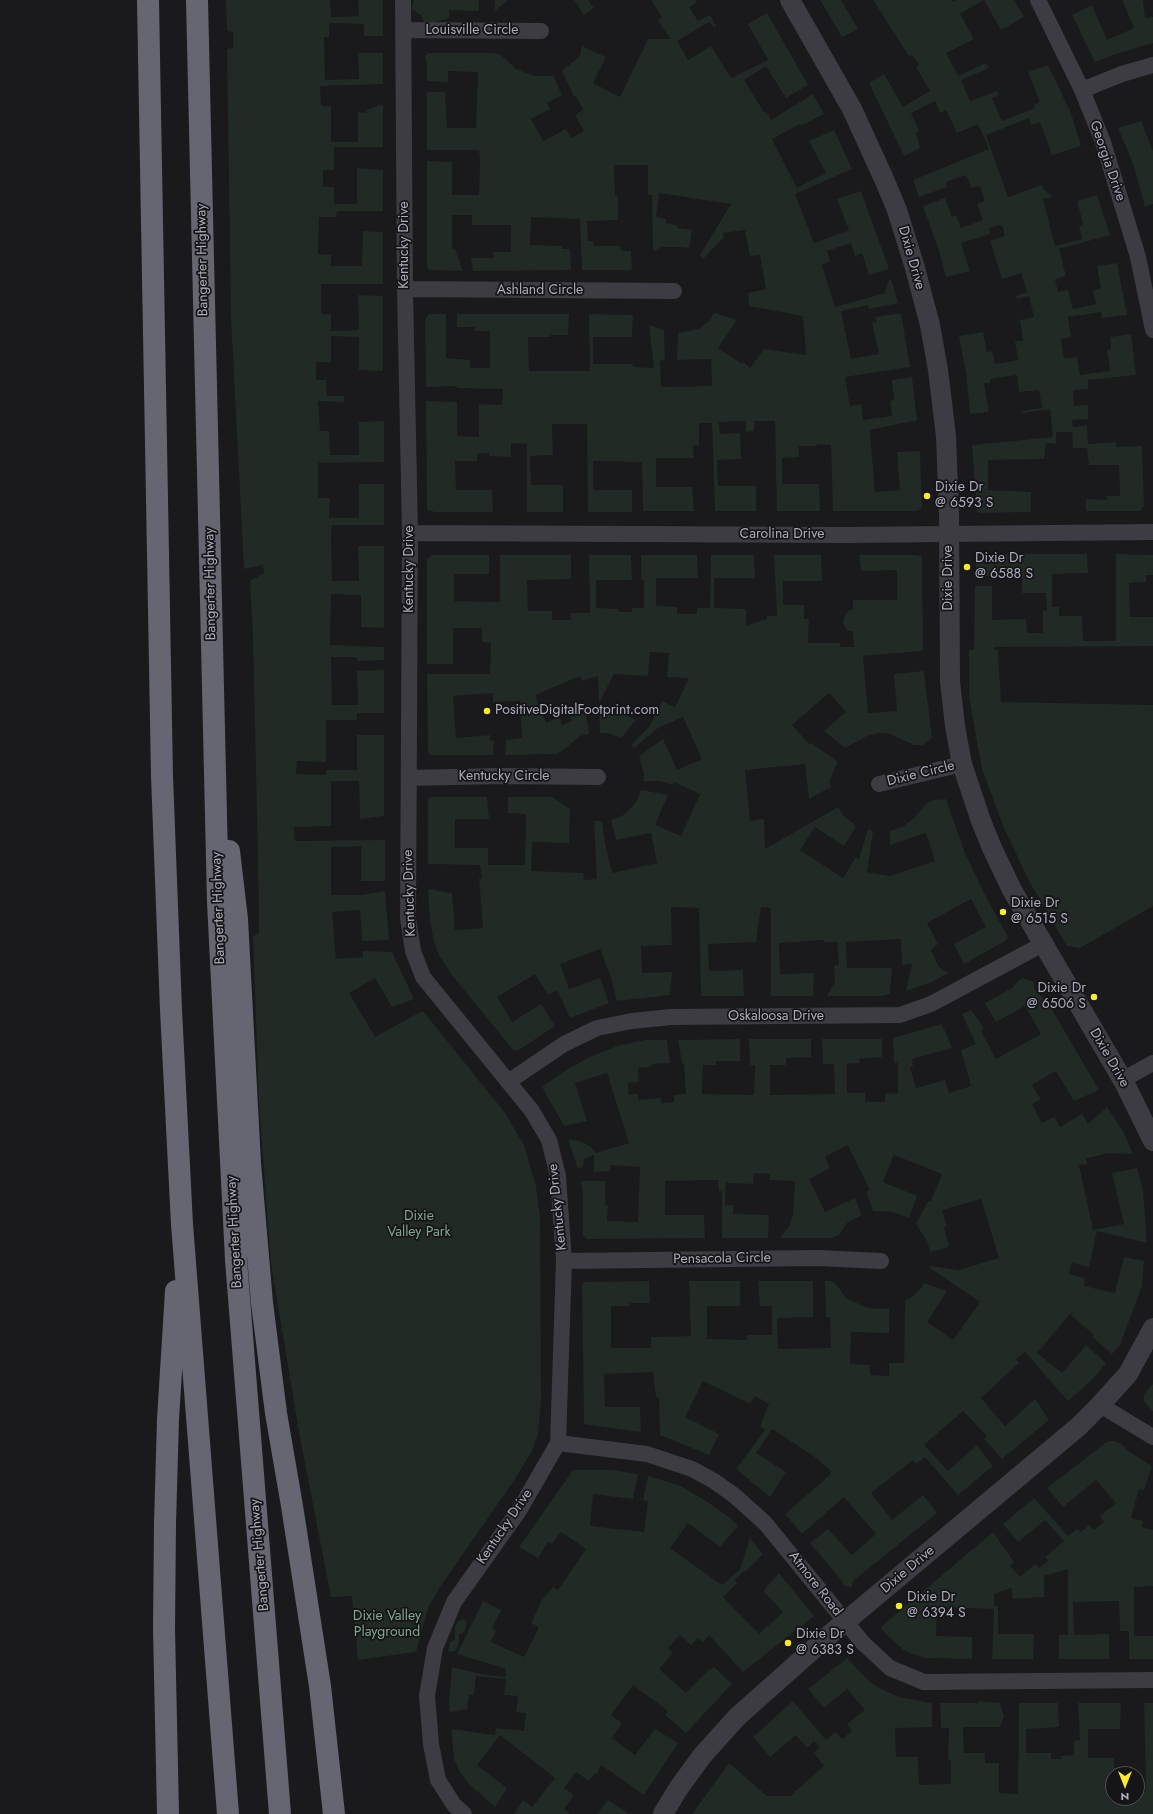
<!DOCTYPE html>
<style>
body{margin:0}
#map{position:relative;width:1153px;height:1814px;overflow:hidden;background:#1a191c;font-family:Jost,sans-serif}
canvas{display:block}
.north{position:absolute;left:1105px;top:1766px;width:40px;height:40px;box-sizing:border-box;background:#151417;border:1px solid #515159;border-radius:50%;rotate:180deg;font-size:11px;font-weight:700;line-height:16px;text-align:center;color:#acacbc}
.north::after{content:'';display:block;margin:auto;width:14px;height:18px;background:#f7e936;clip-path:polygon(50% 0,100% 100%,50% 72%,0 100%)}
</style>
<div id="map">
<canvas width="1153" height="1814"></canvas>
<div class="north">N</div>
</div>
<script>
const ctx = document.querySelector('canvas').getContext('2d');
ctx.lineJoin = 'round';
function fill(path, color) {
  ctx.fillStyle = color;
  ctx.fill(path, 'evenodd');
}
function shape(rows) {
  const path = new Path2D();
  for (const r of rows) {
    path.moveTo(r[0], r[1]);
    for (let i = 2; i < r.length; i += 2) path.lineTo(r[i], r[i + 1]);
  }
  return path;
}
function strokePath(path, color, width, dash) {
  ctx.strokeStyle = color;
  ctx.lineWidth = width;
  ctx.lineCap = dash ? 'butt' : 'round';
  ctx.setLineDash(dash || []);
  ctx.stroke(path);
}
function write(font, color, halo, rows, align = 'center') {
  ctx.font = font + ' Jost,sans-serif';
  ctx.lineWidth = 3.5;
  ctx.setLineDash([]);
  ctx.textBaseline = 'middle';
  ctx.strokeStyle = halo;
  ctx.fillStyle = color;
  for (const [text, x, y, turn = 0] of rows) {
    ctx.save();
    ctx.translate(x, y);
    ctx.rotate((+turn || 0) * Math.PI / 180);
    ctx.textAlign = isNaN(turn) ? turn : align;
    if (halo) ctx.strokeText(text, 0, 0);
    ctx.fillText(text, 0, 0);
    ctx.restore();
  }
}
fill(shape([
 [226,0,330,0,331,17,359,16,358,0,383,0,383,36,364,36,364,24,329,23,329,37,324,37,325,80,359,79,358,53,383,53,383,84,320,86,321,106,331,106,331,142,358,142,358,112,367,113,367,110,379,105,383,106,383,147,334,147,334,170,323,170,323,187,334,187,334,204,357,204,357,168,383,170,383,211,337,211,336,217,319,217,318,254,331,255,331,266,362,266,363,231,383,232,383,284,321,284,321,314,331,314,331,331,359,330,358,295,383,296,383,371,359,370,359,337,331,336,331,362,316,362,316,380,326,380,327,396,344,396,344,402,318,401,320,431,329,431,330,455,359,455,359,422,384,421,384,462,318,463,318,498,330,498,329,518,359,518,359,484,384,484,384,525,332,525,331,534,332,581,359,581,358,546,384,546,384,628,361,627,361,595,331,594,330,645,384,647,384,660,357,661,357,657,331,657,332,705,358,705,357,671,384,670,384,713,357,713,357,720,326,720,326,762,297,761,296,774,326,775,326,770,357,770,357,735,384,735,384,816,360,819,359,781,331,781,331,826,294,827,295,841,385,840,385,881,361,881,361,846,331,847,331,895,361,895,385,891,389,940,362,941,360,910,332,912,336,959,363,957,363,951,392,952,414,999,392,1007,375,978,349,993,375,1037,422,1011,424,1012,505,1113,524,1145,536,1186,540,1217,541,1400,538,1434,532,1451,515,1479,440,1587,428,1608,416,1652,358,1660,352,1596,331,1597,300,1438,271,1264,259,1103,253,936,259,933,259,911,253,637,250,581,264,573,263,565,244,569,231,319,227,49,233,48,233,32,227,31],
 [414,0,479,0,479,11,449,10,449,18,430,24,424,22,421,15,412,10,413,3],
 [495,0,508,0,495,11],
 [574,0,588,0,594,8,584,15],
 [651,0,696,0,697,2,689,7,698,21,710,15,716,26,714,27,709,22,677,41,688,60,711,46,731,78,768,60,748,24,767,13,808,85,786,98,766,66,744,80,764,112,766,111,771,120,813,94,824,114,801,126,800,124,772,139,797,188,826,173,809,141,834,130,852,169,795,194,814,243,849,230,837,199,861,191,889,269,869,275,862,253,855,256,851,243,827,251,830,262,822,265,835,307,885,293,889,280,891,279,898,303,869,309,868,305,841,311,851,359,879,354,872,323,877,322,875,317,901,313,910,367,845,377,850,406,861,404,863,420,892,416,890,401,894,400,892,380,912,377,917,420,870,430,875,492,900,490,897,452,920,451,922,507,918,511,833,511,831,445,817,444,817,446,799,446,799,457,782,458,782,484,819,484,820,511,777,511,775,421,754,421,754,431,746,432,746,421,719,422,720,434,740,433,741,459,717,460,718,486,756,486,756,511,715,511,712,423,699,423,699,445,693,445,694,458,656,458,656,487,692,487,694,511,643,511,642,462,593,461,593,490,632,490,632,512,588,512,587,424,552,424,553,455,530,456,531,485,563,485,563,512,527,512,527,444,511,443,511,457,489,456,489,453,477,454,477,461,455,461,456,490,492,490,493,512,435,512,427,510,426,401,457,402,457,436,479,437,479,404,502,405,503,389,457,388,457,386,426,387,425,319,429,314,446,314,446,358,470,360,470,368,490,368,490,331,475,331,475,327,457,327,457,314,569,314,568,335,550,335,550,337,528,337,529,371,590,371,589,314,633,315,632,337,593,337,593,364,632,364,633,367,654,368,649,325,664,330,665,360,660,361,661,387,712,386,711,359,677,360,678,333,699,329,710,320,714,313,737,320,718,348,742,364,743,362,750,368,764,349,806,355,803,316,749,306,748,293,766,289,760,255,750,256,745,230,723,233,724,237,703,259,700,255,731,204,659,193,656,217,666,219,666,223,677,225,677,228,692,230,689,248,679,247,662,247,653,251,652,195,648,195,648,165,614,165,615,196,618,196,618,220,587,221,588,241,593,241,594,246,620,246,621,251,631,251,632,268,630,270,582,270,580,219,531,217,530,245,562,246,562,249,570,249,571,270,473,271,471,258,493,258,493,252,511,252,511,225,472,225,472,215,452,215,452,249,455,249,463,271,429,270,427,266,427,161,452,162,452,195,479,195,480,160,479,150,427,150,427,92,445,92,447,128,476,128,478,72,448,71,448,82,427,81,427,64,425,56,428,53,493,53,501,55,516,69,534,76,549,76,553,75,562,95,547,103,550,109,531,119,543,141,566,129,571,138,584,131,575,115,583,110,576,96,574,97,562,71,580,56,582,46,606,57,593,83,620,97,648,39,670,39,658,20,662,17],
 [820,0,841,0,858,29,842,37],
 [873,0,952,0,953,2,956,0,1014,0,1024,17,1001,30,984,0,960,14,974,39,946,53,958,76,986,63,989,68,961,80,970,101,997,91,999,95,992,98,1002,121,1035,108,1034,105,1040,102,1028,72,1048,65,1071,113,1081,146,1052,155,1040,122,1031,125,1029,118,986,135,1008,197,1042,185,1044,190,1053,197,1043,199,1055,246,1082,239,1079,226,1083,224,1077,201,1097,195,1110,235,1059,249,1066,276,1055,279,1058,292,1068,290,1073,309,1096,304,1093,291,1101,288,1097,266,1117,263,1127,315,1102,318,1101,312,1068,317,1071,337,1061,339,1064,358,1077,357,1080,375,1110,371,1107,350,1111,349,1110,337,1131,334,1136,375,1088,380,1088,389,1073,390,1074,406,1088,405,1088,419,1072,420,1073,427,1087,426,1088,444,1116,442,1116,447,1142,446,1144,505,1140,511,1086,511,1086,499,1107,500,1107,496,1120,496,1119,465,1089,465,1087,448,1073,448,1072,432,1056,432,1056,444,1046,443,1044,459,988,460,988,490,1031,492,1031,512,978,513,977,510,972,445,1053,437,1050,409,1023,413,1022,411,1042,408,1039,390,1019,392,1017,375,990,379,990,383,984,383,989,412,970,414,966,373,959,336,983,332,987,352,992,351,995,364,1018,360,1015,341,1023,341,1020,320,1034,317,1029,296,1017,299,1016,296,1027,292,1021,273,1002,279,990,241,1005,236,1002,225,989,228,990,234,961,243,970,271,946,277,940,254,923,206,945,198,952,217,956,215,961,228,983,220,977,204,985,201,980,186,971,188,966,175,946,182,947,187,919,197,913,180,989,149,978,124,957,133,946,110,940,113,935,101,911,113,919,131,916,133,920,148,904,156,869,83,884,74,903,107,930,91,916,67,919,65,912,55,909,56],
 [1122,0,1143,0,1145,18,1153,17,1153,43,1116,54,1095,62,1072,15,1092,5,1107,40,1134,28],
 [1141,121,1153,151,1153,204,1145,207,1134,166,1118,128],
 [985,554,1087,554,1088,573,1052,574,1052,607,1059,607,1059,616,1082,616,1083,641,1116,641,1116,554,1153,555,1153,575,1146,575,1146,582,1129,583,1130,617,1153,617,1153,646,994,647,994,650,998,650,1001,702,1153,705,1153,906,1080,948,1067,946,1029,881,1004,828,982,769,969,697,969,650,974,650,975,586,992,586,992,620,1026,619,1027,633,1043,633,1043,611,1047,610,1046,593,1022,593,1022,576,976,576,976,559,978,557],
 [432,555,489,555,489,574,454,574,454,601,500,602,500,555,571,555,571,579,527,580,528,611,552,611,552,620,571,620,571,613,590,613,589,555,631,555,632,580,596,580,596,608,619,609,619,612,632,612,632,608,644,608,644,580,641,580,641,555,697,555,698,578,656,578,656,606,677,607,677,614,697,614,697,608,710,608,711,555,754,555,755,578,714,578,714,608,746,609,746,626,767,619,767,616,777,616,774,555,821,555,822,581,783,581,783,605,804,605,804,619,809,619,808,643,840,643,840,647,854,647,853,631,848,631,843,624,844,617,848,611,853,609,853,600,897,600,897,570,861,571,859,555,915,555,922,556,923,651,863,656,868,713,897,711,894,674,924,671,932,738,923,745,914,745,890,734,879,733,867,736,845,748,824,731,846,712,829,693,792,725,809,744,811,743,838,762,830,780,831,787,809,799,805,764,745,770,750,821,764,819,765,849,838,807,843,815,856,826,844,846,815,827,800,850,843,878,856,857,859,859,868,829,873,831,867,872,890,876,935,861,926,833,890,845,890,831,902,827,913,819,927,803,933,800,946,799,965,853,986,897,1008,937,1005,941,964,964,954,944,986,927,971,899,927,923,938,944,931,950,939,967,949,973,932,982,906,991,912,964,902,965,901,939,846,942,847,968,892,968,890,994,881,996,827,996,835,981,834,966,839,965,837,942,825,942,824,940,779,943,780,974,814,973,813,996,771,996,771,908,761,907,756,942,708,944,709,971,743,970,744,996,701,996,699,908,671,907,672,945,641,946,642,973,672,972,670,995,617,1001,610,975,600,949,560,964,569,989,600,978,609,1003,570,1018,557,990,548,995,535,974,497,997,512,1022,541,1004,555,1026,519,1050,514,1051,451,974,439,955,434,942,430,921,428,889,452,893,455,930,483,928,479,878,482,879,480,865,428,864,428,799,430,797,487,797,489,819,455,819,455,848,488,848,488,865,525,865,526,814,508,813,508,797,552,797,570,809,569,843,532,842,531,871,583,873,584,880,597,879,594,821,602,821,605,843,612,873,657,863,651,833,616,840,611,820,622,816,630,809,636,802,641,790,668,795,655,825,681,836,700,794,674,782,673,785,660,781,643,781,644,775,639,756,663,739,677,770,702,759,683,717,658,728,634,748,631,745,649,727,662,701,675,707,689,678,667,677,669,653,650,652,648,676,614,674,599,703,636,720,621,738,608,733,600,733,598,676,582,681,580,676,535,695,546,723,559,717,562,725,572,721,570,716,586,713,589,734,580,736,562,751,556,754,505,755,506,740,522,738,520,701,493,702,493,693,453,696,456,738,490,735,490,741,494,740,493,755,430,755,428,750,427,674,490,674,491,643,482,642,482,628,453,628,453,664,427,664,427,559],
 [1022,978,1034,982,1034,988,1050,1006,1099,1090,1074,1101,1056,1071,1040,1080,1032,1085,1041,1099,1032,1104,1042,1123,1054,1117,1060,1127,1082,1114,1088,1124,1107,1107,1123,1131,1133,1154,1108,1153,1093,1157,1086,1158,1087,1164,1079,1165,1093,1230,1124,1224,1112,1173,1137,1168,1143,1189,1147,1243,1097,1231,1089,1267,1072,1263,1069,1274,1085,1278,1084,1286,1115,1293,1124,1257,1144,1261,1142,1286,1120,1345,1112,1354,1092,1337,1094,1335,1070,1314,1037,1353,1062,1373,1086,1345,1106,1363,1092,1380,1068,1401,1025,1352,1016,1359,1019,1363,981,1398,1005,1426,1035,1399,1049,1420,1002,1459,984,1439,987,1436,963,1411,924,1445,948,1471,977,1445,993,1466,958,1495,925,1457,916,1464,913,1460,871,1493,892,1520,923,1495,937,1513,853,1581,851,1588,843,1585,842,1581,810,1543,828,1529,852,1555,876,1534,844,1497,802,1534,785,1514,831,1474,831,1471,815,1457,772,1429,756,1453,786,1472,770,1497,736,1469,765,1430,760,1426,769,1404,755,1396,750,1404,703,1381,685,1417,719,1434,709,1455,660,1435,659,1398,656,1397,653,1372,604,1374,605,1407,640,1407,641,1430,639,1432,584,1424,582,1284,585,1282,649,1281,650,1303,630,1303,629,1306,611,1306,611,1348,651,1348,651,1337,691,1336,689,1281,740,1281,740,1306,707,1306,707,1339,747,1340,747,1335,772,1335,772,1306,760,1306,758,1281,813,1281,813,1317,777,1318,778,1349,831,1348,830,1317,826,1317,825,1281,831,1281,836,1284,846,1298,868,1308,889,1309,889,1333,851,1332,850,1364,870,1365,870,1375,889,1376,889,1363,904,1363,905,1301,912,1297,922,1287,924,1283,947,1291,927,1322,953,1340,980,1302,930,1268,930,1266,959,1270,999,1258,981,1199,942,1210,947,1227,944,1227,949,1247,930,1252,927,1241,916,1224,928,1201,931,1201,942,1174,894,1155,883,1182,917,1196,909,1218,892,1212,873,1211,866,1192,870,1190,848,1145,825,1157,830,1168,809,1179,825,1212,855,1198,862,1215,847,1223,839,1235,832,1238,780,1238,789,1226,793,1214,795,1181,770,1180,770,1174,754,1173,753,1184,726,1183,725,1205,733,1205,733,1214,769,1215,768,1238,722,1238,722,1191,719,1191,718,1180,665,1181,665,1215,704,1215,705,1238,587,1239,583,1235,583,1194,581,1181,605,1181,605,1205,608,1205,607,1221,638,1222,640,1167,610,1165,610,1171,594,1172,594,1155,584,1159,583,1167,578,1169,568,1139,583,1142,591,1147,596,1153,629,1143,607,1073,575,1083,587,1121,564,1126,542,1087,566,1070,590,1057,617,1046,645,1040,667,1040,670,1063,652,1064,651,1067,638,1068,639,1082,628,1083,629,1095,638,1094,638,1100,660,1098,662,1103,674,1102,674,1095,686,1094,684,1064,682,1064,678,1040,740,1039,740,1061,716,1061,716,1065,703,1065,702,1094,754,1095,755,1065,750,1065,749,1039,811,1039,811,1057,786,1058,786,1065,770,1065,770,1095,835,1094,834,1064,823,1064,822,1039,882,1039,882,1057,859,1059,860,1063,847,1064,847,1093,865,1093,865,1102,885,1102,885,1094,898,1093,898,1063,894,1063,893,1038,942,1024,952,1048,912,1059,913,1066,910,1067,916,1088,945,1080,949,1093,971,1086,961,1050,976,1044,962,1014,971,1010,984,1028,981,1031,996,1059,1041,1034,1025,1006,996,1022,985,1003,1012,988,1016,983],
 [1153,1384,1153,1411,1144,1402,1144,1394],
 [1108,1441,1114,1441,1121,1444,1128,1451,1152,1466,1144,1490,1139,1489,1131,1518,1143,1521,1142,1527,1153,1530,1153,1586,1134,1587,1134,1636,1153,1636,1153,1659,1129,1659,1129,1631,1120,1631,1119,1601,1073,1602,1074,1635,1109,1634,1109,1659,1059,1659,1059,1635,1068,1635,1068,1569,1044,1576,1044,1597,1013,1599,1011,1588,994,1594,994,1606,998,1606,998,1634,1034,1634,1033,1659,992,1659,994,1609,937,1607,936,1636,972,1637,972,1659,926,1658,912,1654,902,1649,882,1630,882,1626,993,1532,1014,1562,1010,1566,1020,1577,1035,1564,1039,1568,1048,1561,1045,1557,1064,1541,1045,1520,1018,1542,1003,1524,1034,1498,1068,1536,1077,1529,1081,1532,1089,1525,1094,1530,1104,1522,1100,1516,1116,1503,1096,1480,1063,1507,1047,1488],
 [573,1470,612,1470,638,1474,633,1499,593,1494,590,1526,644,1532,648,1501,643,1500,648,1476,681,1486,706,1501,729,1517,738,1526,720,1547,688,1523,670,1548,722,1585,740,1569,750,1538,763,1554,745,1572,744,1571,734,1580,737,1583,723,1597,759,1634,783,1612,764,1592,765,1589,779,1573,814,1616,743,1672,709,1635,703,1642,698,1638,691,1645,680,1635,668,1648,673,1653,659,1669,686,1693,709,1669,710,1670,714,1667,732,1684,686,1733,665,1715,668,1711,633,1685,611,1715,622,1723,612,1738,635,1755,655,1729,678,1743,644,1795,601,1765,597,1774,595,1773,589,1781,576,1772,564,1788,574,1795,564,1809,570,1814,514,1814,523,1800,532,1807,555,1778,500,1735,477,1765,507,1788,495,1807,468,1783,460,1772,454,1759,451,1729,495,1735,496,1728,524,1731,526,1713,516,1712,518,1696,504,1695,506,1679,476,1676,474,1695,469,1695,467,1709,450,1712,449,1701,452,1667,481,1674,505,1677,506,1669,457,1654,483,1601,501,1610,492,1628,496,1631,491,1642,524,1657,539,1627,531,1623,542,1600,553,1587,558,1590,586,1549,561,1532,552,1544,548,1542,538,1558,519,1547],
 [464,1619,467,1623,464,1632,459,1635,459,1643,456,1650,452,1652,448,1651,449,1646,451,1641,455,1640,455,1627,458,1621],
 [847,1658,868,1680,879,1688,899,1697,932,1703,932,1727,895,1728,896,1757,918,1757,919,1785,951,1784,951,1760,948,1760,949,1728,941,1728,940,1703,977,1703,979,1701,1000,1703,1004,1716,1000,1727,963,1727,964,1753,985,1753,985,1763,999,1763,999,1793,1018,1794,1019,1703,1058,1703,1059,1727,1026,1729,1026,1753,1051,1753,1051,1759,1061,1759,1061,1756,1074,1755,1074,1741,1080,1740,1078,1703,1121,1703,1120,1729,1088,1729,1088,1758,1114,1758,1114,1768,1125,1768,1124,1771,1134,1771,1133,1774,1113,1774,1113,1798,1137,1798,1137,1792,1146,1792,1144,1703,1153,1703,1153,1814,692,1814,729,1763,767,1796,790,1796,824,1766,814,1753,820,1747,814,1741,807,1748,796,1735,770,1757,753,1737,793,1701,826,1740,836,1732,842,1739,852,1731,847,1724,865,1710,847,1689,824,1708,808,1689],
 [608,1800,629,1814,597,1814]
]), '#212a24');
strokePath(shape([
 [403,0,405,289,410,533,408,918,413,951,423,977,532,1111,549,1140,558,1176,564,1261,558,1443,520,1509,454,1602,435,1648,427,1696,431,1744,438,1780,454,1805,464,1814],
 [1038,0,1082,90,1103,142,1138,257,1153,330],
 [403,30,541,31],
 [1082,90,1122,74,1153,65],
 [405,289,674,291],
 [410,533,845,535,1153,532],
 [409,778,500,776,598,777],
 [879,784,962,764],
 [1122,1080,1153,1063],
 [508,1082,564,1044,597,1028,632,1021,671,1017,900,1015,931,1004,1043,944],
 [564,1261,818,1258,881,1261],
 [1100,1405,1153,1437],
 [558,1443,647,1454,692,1469,714,1481,735,1496,765,1523,863,1643,890,1668,924,1682,1153,1680]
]), '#3d3c43', 16);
strokePath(shape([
 [790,0,852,109,884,179,897,210,915,268,930,325,938,370,946,436,949,514,950,681,955,726,962,764,981,821,992,848,1012,890,1125,1084,1153,1141],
 [663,1814,678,1789,702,1756,737,1717,827,1637,1078,1427,1100,1405,1128,1374,1153,1328]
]), '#3d3c43', 20);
strokePath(shape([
 [148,0,162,776,171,1010,182,1224,228,1814],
 [197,0,218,902,236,1260,280,1814],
 [229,851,237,919,250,1163,262,1303,276,1413,292,1506,320,1686,334,1814],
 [168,1814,164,1629,165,1524,168,1419,176,1291]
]), '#666672', 22);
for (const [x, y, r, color] of [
 [927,496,4,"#f7e936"],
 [967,567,4,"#f7e936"],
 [487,711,4,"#f7e936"],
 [1003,912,4,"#f7e936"],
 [1094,997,4,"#f7e936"],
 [899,1606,4,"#f7e936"],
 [788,1643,4,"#f7e936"]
]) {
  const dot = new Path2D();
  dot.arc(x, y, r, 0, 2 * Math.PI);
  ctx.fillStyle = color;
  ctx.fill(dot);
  strokePath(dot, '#151417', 1.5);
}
write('14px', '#acacbc', '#151417', [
 ["Louisville Circle",472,31],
 ["Georgia Drive",1107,161,71],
 ["Kentucky Drive",405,245,-90],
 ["Dixie Drive",911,258,74],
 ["Bangerter Highway",203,260,-91],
 ["Ashland Circle",540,291],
 ["Carolina Drive",782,535],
 ["Kentucky Drive",410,569,-90],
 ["Dixie Drive",949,578,-90],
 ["Bangerter Highway",211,584,-91],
 ["Dixie Circle",921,774,-14],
 ["Kentucky Circle",504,777],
 ["Kentucky Drive",410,893,-92],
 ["Bangerter Highway",219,908,-92],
 ["Oskaloosa Drive",776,1017],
 ["Dixie Drive",1109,1058,60],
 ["Kentucky Drive",558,1207,-96],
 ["Bangerter Highway",235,1232,-93],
 ["Pensacola Circle",722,1259,-1],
 ["Kentucky Drive",505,1527,-56],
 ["Bangerter Highway",260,1555,-95],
 ["Dixie Drive",908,1570,-40],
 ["Atmore Road",815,1584,52]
]);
write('14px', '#acacbc', '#151417', [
 ["Dixie Dr",935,488],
 ["@ 6593 S",935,504],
 ["Dixie Dr",975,559],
 ["@ 6588 S",975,575],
 ["PositiveDigitalFootprint.com",495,711],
 ["Dixie Dr",1011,904],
 ["@ 6515 S",1011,920],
 ["Dixie Dr",1086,989,"right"],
 ["@ 6506 S",1086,1005,"right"],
 ["Dixie Dr",907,1598],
 ["@ 6394 S",907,1614],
 ["Dixie Dr",796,1635],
 ["@ 6383 S",796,1651]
], 'left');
write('14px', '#82a78e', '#151417', [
 ["Dixie",419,1217],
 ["Valley Park",419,1233],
 ["Dixie Valley",387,1617],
 ["Playground",387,1633]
]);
</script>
